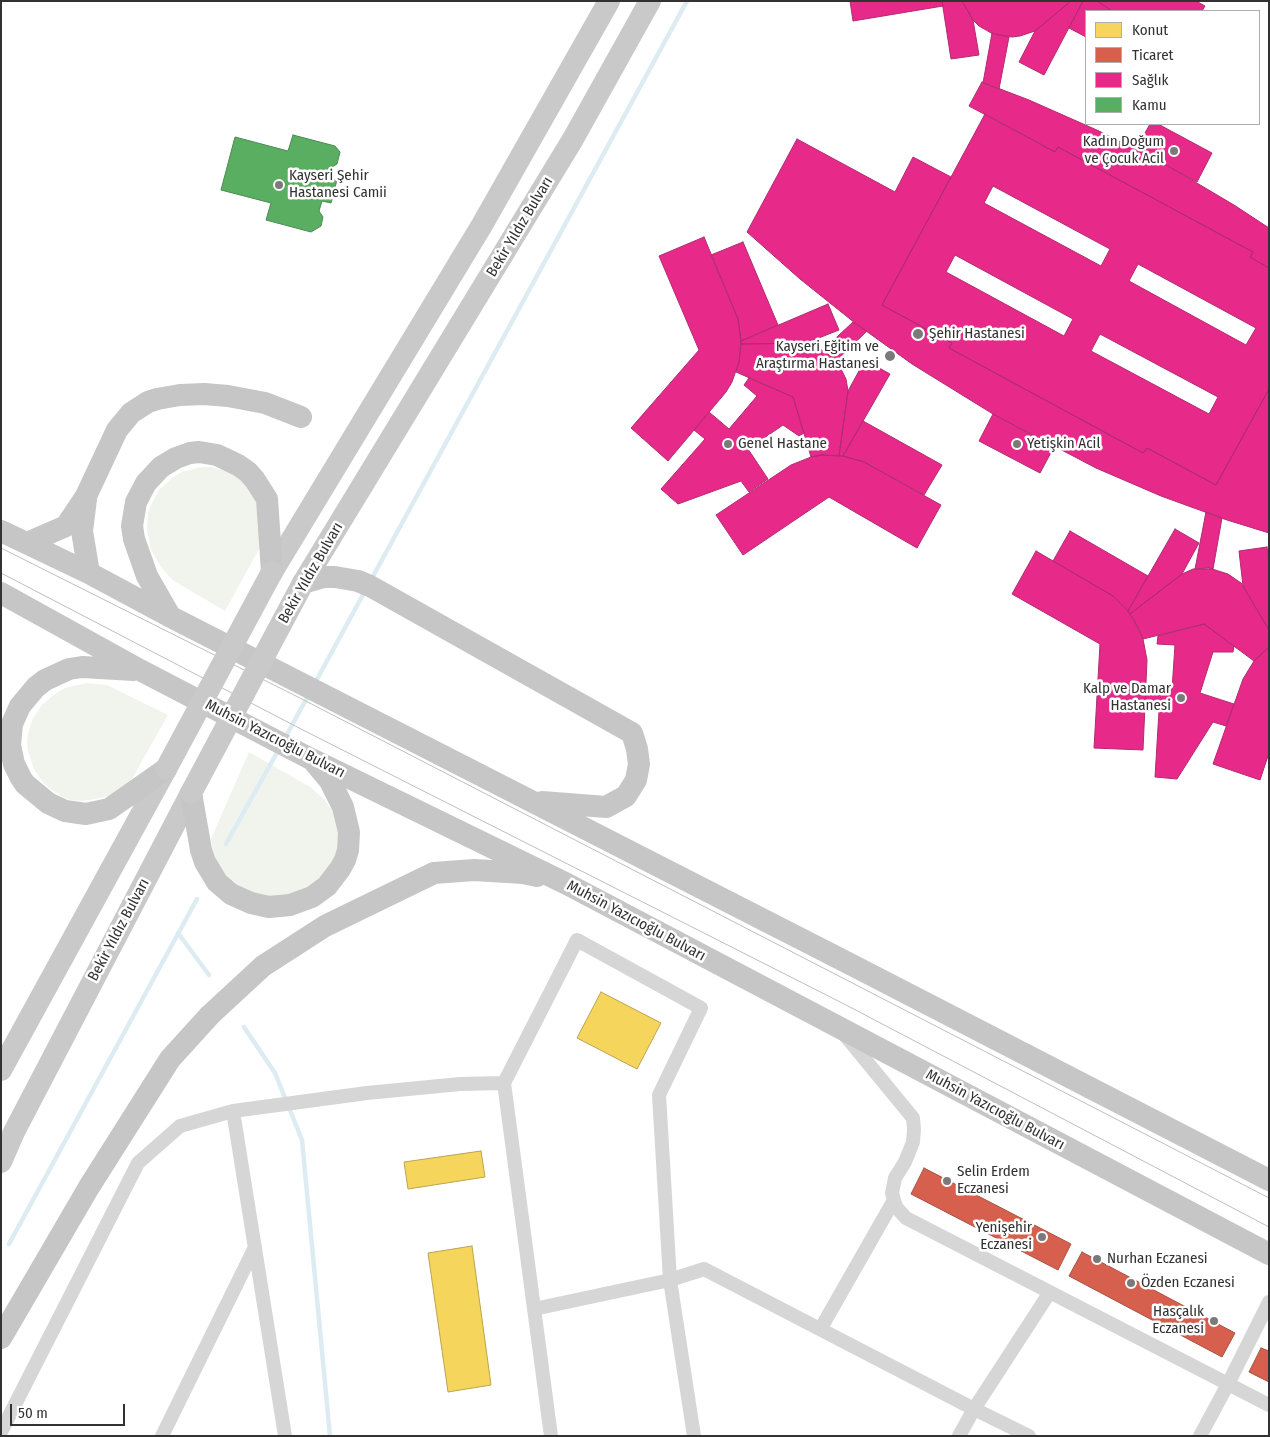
<!DOCTYPE html>
<meta charset="utf-8">
<style>
body{margin:0}
#map{position:relative;width:1270px;height:1437px;overflow:hidden;background:#fff;font-family:"Fira Sans Condensed",sans-serif}
canvas{display:block}
.frame{position:absolute;inset:0;border:2px solid #323232;pointer-events:none}
.legend{position:absolute;left:1085px;top:10px;width:175px;height:115px;box-sizing:border-box;background:#fff;border:1px solid #adadad;margin:0;padding:6px 9px;list-style:none;font-size:15px;color:#323232}
.legend li{display:flex;align-items:center;gap:10px;height:25px}
.legend b{width:25px;border:1px solid #adadad}
.scale{position:absolute;left:10px;top:1404px;width:115px;height:22px;box-sizing:border-box;border:2px solid #323232;border-top:0;padding-left:6px;font-size:15px;line-height:18px;white-space:nowrap;color:#323232;-webkit-text-stroke:4px #fff;paint-order:stroke}
</style>
<div id="map">
<canvas width="1270" height="1437"></canvas>
<div class="frame"></div>
<ul class="legend">
<li><b style="height:14px;background:#f6d55c"></b>Konut</li>
<li><b style="height:14px;background:#d6604d"></b>Ticaret</li>
<li><b style="height:14px;background:#e7298a"></b>Sağlık</li>
<li><b style="height:14px;background:#5aae61"></b>Kamu</li>
</ul>
<div class="scale">50 m</div>
</div>
<script>
const ctx = document.querySelector('canvas').getContext('2d');
ctx.lineJoin = 'round';
function fill(path, color) {
  ctx.fillStyle = color;
  ctx.fill(path, 'evenodd');
}
function shape(rows) {
  const path = new Path2D();
  for (const r of rows) {
    path.moveTo(r[0], r[1]);
    for (let i = 2; i < r.length; i += 2) path.lineTo(r[i], r[i + 1]);
  }
  return path;
}
function strokePath(path, color, width, dash) {
  ctx.strokeStyle = color;
  ctx.lineWidth = width;
  ctx.lineCap = dash ? 'butt' : 'round';
  ctx.setLineDash(dash || []);
  ctx.stroke(path);
}
function write(font, color, halo, rows, align = 'center') {
  ctx.font = font + ' "Fira Sans Condensed",sans-serif';
  ctx.lineWidth = 5;
  ctx.setLineDash([]);
  ctx.textBaseline = 'middle';
  ctx.strokeStyle = halo;
  ctx.fillStyle = color;
  for (const [text, x, y, turn = 0] of rows) {
    ctx.save();
    ctx.translate(x, y);
    ctx.rotate((+turn || 0) * Math.PI / 180);
    ctx.textAlign = isNaN(turn) ? turn : align;
    if (halo) ctx.strokeText(text, 0, 0);
    ctx.fillText(text, 0, 0);
    ctx.restore();
  }
}
fill(shape([
 [201,467,211,467,229,472,244,482,256,495,262,537,259,549,225,611,174,581,167,574,161,567,151,550,147,530,148,513,151,505,159,490,173,477,182,472],
 [86,683,107,685,168,715,128,786,111,795,102,798,81,801,71,800,63,797,49,788,43,782,34,769,28,751,27,741,28,733,33,718,42,705,56,693,65,688],
 [249,752,310,787,324,799,334,813,339,829,335,863,304,893,267,898,239,886,223,872,217,862,213,851,211,839]
]), '#f1f4ed');
const homes = shape([
 [601,992,661,1023,637,1069,577,1038,601,992],
 [481,1151,485,1177,408,1189,404,1162,481,1151],
 [472,1246,491,1385,448,1392,428,1253,472,1246]
]);
fill(homes, '#f6d55c');
strokePath(homes, '#bba44f', 1);
const shops = shape([
 [924,1168,1071,1244,1058,1270,911,1194,924,1168],
 [1082,1252,1235,1333,1222,1357,1069,1276,1082,1252],
 [1261,1348,1269,1351,1269,1382,1249,1372,1261,1348]
]);
fill(shops, '#d6604d');
strokePath(shops, '#a55245', 1);
const health = shape([
 [850,1,942,1,943,6,853,21,850,1],
 [942,1,962,1,973,20,979,55,951,59,942,1],
 [962,1,1071,1,1035,31,1020,36,1012,37,993,34,979,26,973,20,962,1],
 [1071,1,1083,1,1044,75,1019,62,1035,31,1071,1],
 [1083,1,1097,1,1112,11,1086,11,1086,37,1069,28,1083,1],
 [1097,1,1196,1,1205,6,1202,11,1112,11,1097,1],
 [992,33,1009,37,999,89,983,83,992,33],
 [982,82,1029,100,1099,131,1168,166,1234,205,1269,228,1269,268,1250,257,1253,252,1058,147,1055,152,969,106,982,82],
 [985,114,1055,152,1058,147,1253,252,1250,257,1269,268,1269,389,1216,485,1147,448,1143,453,949,348,952,343,882,305,985,114],
 [993,186,1110,249,1101,266,984,203,993,186],
 [955,255,1073,319,1064,336,946,272,955,255],
 [1138,264,1256,328,1246,345,1129,281,1138,264],
 [1100,334,1218,397,1209,414,1091,351,1100,334],
 [1150,124,1158,124,1212,153,1197,182,1136,149,1150,124],
 [797,139,895,192,913,157,951,177,882,305,952,343,949,348,1143,453,1147,448,1216,485,1269,389,1269,533,1227,520,1161,496,1096,468,993,414,912,364,855,323,800,279,747,232,797,139],
 [704,237,738,319,741,341,739,362,732,382,726,392,668,461,631,428,699,350,659,256,704,237],
 [743,242,778,325,741,341,738,319,711,255,743,242],
 [828,304,839,330,806,343,741,344,741,341,828,304],
 [853,322,867,331,836,361,823,350,853,322],
 [806,343,817,347,831,356,839,365,846,379,848,391,839,456,822,455,811,457,793,397,736,372,739,362,741,344,806,343],
 [865,360,890,374,843,456,839,456,848,391,865,360],
 [749,378,793,397,804,433,799,436,783,425,748,449,768,479,749,492,741,481,678,504,661,489,705,439,694,430,709,412,729,429,757,396,744,385,749,378],
 [993,414,1054,447,1040,473,979,441,993,414],
 [863,421,942,465,924,495,864,462,843,456,863,421],
 [822,455,843,456,864,462,941,505,917,548,829,497,743,555,716,515,791,465,811,457,822,455],
 [1206,512,1222,518,1213,569,1195,569,1206,512],
 [1175,529,1199,543,1182,574,1130,614,1128,611,1175,529],
 [1070,531,1148,576,1128,611,1113,596,1053,561,1070,531],
 [1267,547,1269,562,1269,630,1243,586,1239,551,1267,547],
 [1036,551,1113,596,1128,611,1134,620,1143,639,1147,660,1143,750,1094,748,1100,644,1012,594,1036,551],
 [1209,568,1228,574,1241,583,1269,630,1269,647,1254,661,1204,624,1143,639,1139,629,1130,614,1182,574,1193,569,1209,568],
 [1204,624,1234,646,1233,652,1213,652,1200,693,1234,704,1226,726,1213,722,1177,779,1155,777,1159,711,1145,711,1146,687,1172,689,1175,645,1157,644,1158,636,1204,624],
 [1269,647,1269,753,1260,780,1213,764,1243,679,1254,661,1269,647]
]);
fill(health, '#e7298a');
strokePath(health, '#b12c70', 1);
const public = shape([
 [293,135,335,146,340,152,337,164,332,167,329,178,337,180,331,203,322,201,319,211,323,217,321,226,311,232,266,220,271,203,221,190,235,137,288,151,293,135]
]);
fill(public, '#5aae61');
strokePath(public, '#4e8953', 1);
strokePath(shape([
 [371,580,687,1],
 [315,683,365,591],
 [285,738,309,694],
 [226,844,279,749],
 [178,933,209,975],
 [244,1027,275,1073,302,1140,330,1436],
 [9,1244,197,899]
]), '#ddebf2', 4.5);
strokePath(shape([
 [844,1034,913,1118,914,1130,913,1142,905,1162,895,1178,892,1193,896,1207,906,1218,1269,1405],
 [534,1309,670,1280,694,1436],
 [821,1328,894,1200],
 [1,1432,138,1163,180,1126,233,1111],
 [162,1436,255,1247],
 [285,1436,233,1111,367,1093,460,1084,504,1083],
 [551,1436,504,1083,577,940,701,1008,659,1095,670,1280,704,1269,974,1409,959,1436],
 [1029,1436,974,1409,1050,1292],
 [1200,1436,1228,1384,1269,1302]
]), '#d6d6d6', 14);
strokePath(shape([
 [272,572,482,225,609,1],
 [303,583,573,139,650,1],
 [1,1070,166,769],
 [1,1162,14,1132,191,793]
]), '#c9c9c9', 22);
strokePath(shape([
 [86,499,82,531,89,573],
 [1,531,89,573,171,617,850,964,1269,1180],
 [27,543,66,526,86,496,117,430,131,413,148,402,157,399,180,395,204,394,228,396,265,403,301,417],
 [303,583,324,577,335,577,358,581,370,586,632,733,637,749,639,764,636,780,626,796,606,807,542,802],
 [1,593,140,670,311,759,567,884,1269,1254],
 [170,616,147,576,134,539,132,526,136,502,146,483,161,467,176,458,190,453,199,452,217,455,238,465,248,472,255,480,267,499,272,572],
 [134,670,82,667,69,669,45,680,36,687,20,706,12,724,10,745,14,764,21,778,25,784,48,803,65,811,86,814,109,809,166,769],
 [191,793,201,850,205,862,217,882,231,894,251,903,269,907,290,905,312,897,327,886,340,869,345,860,348,850,349,832,343,807,330,781,315,763],
 [1,1338,89,1187,170,1059,210,1015,263,966,325,926,434,873,474,870,523,873,537,876]
]), '#c6c6c6', 22);
strokePath(shape([
 [1,548,296,696,1269,1198],
 [1,573,301,729,848,1006,1269,1227]
]), '#bebebe', 1);
strokePath(shape([
 [166,769,272,572],
 [191,793,303,583]
]), '#c9c9c9', 22);
for (const [x, y, r, color] of [
 [1174,151,5,"#7a7a7a"],
 [279,185,5,"#7a7a7a"],
 [918,334,6,"#7a7a7a"],
 [890,356,6,"#7a7a7a"],
 [728,444,5,"#7a7a7a"],
 [1017,444,5,"#7a7a7a"],
 [1181,698,5,"#7a7a7a"],
 [947,1181,5,"#7a7a7a"],
 [1042,1237,5,"#7a7a7a"],
 [1097,1259,5,"#7a7a7a"],
 [1131,1283,5,"#7a7a7a"],
 [1214,1321,5,"#7a7a7a"]
]) {
  const dot = new Path2D();
  dot.arc(x, y, r, 0, 2 * Math.PI);
  ctx.fillStyle = color;
  ctx.fill(dot);
  strokePath(dot, '#fff', 2);
}
write('15px', '#323232', '#fff', [
 ["Kadın Doğum",1164,142,"right"],
 ["ve Çocuk Acil",1164,159,"right"],
 ["Kayseri Şehir",289,176],
 ["Hastanesi Camii",289,193],
 ["Şehir Hastanesi",929,334],
 ["Kayseri Eğitim ve",879,347,"right"],
 ["Araştırma Hastanesi",879,364,"right"],
 ["Genel Hastane",738,444],
 ["Yetişkin Acil",1027,444],
 ["Kalp ve Damar",1171,689,"right"],
 ["Hastanesi",1171,706,"right"],
 ["Selin Erdem",957,1172],
 ["Eczanesi",957,1189],
 ["Yenişehir",1032,1228,"right"],
 ["Eczanesi",1032,1245,"right"],
 ["Nurhan Eczanesi",1107,1259],
 ["Özden Eczanesi",1141,1283],
 ["Hasçalık",1204,1312,"right"],
 ["Eczanesi",1204,1329,"right"]
], 'left');
write('15px', '#323232', '#fff', [
 ["Bekir Yıldız Bulvarı",520,227,-59],
 ["Bekir Yıldız Bulvarı",311,573,-60],
 ["Muhsin Yazıcıoğlu Bulvarı",275,739,27],
 ["Muhsin Yazıcıoğlu Bulvarı",636,921,28],
 ["Bekir Yıldız Bulvarı",119,930,-62],
 ["Muhsin Yazıcıoğlu Bulvarı",995,1110,28]
]);
</script>
